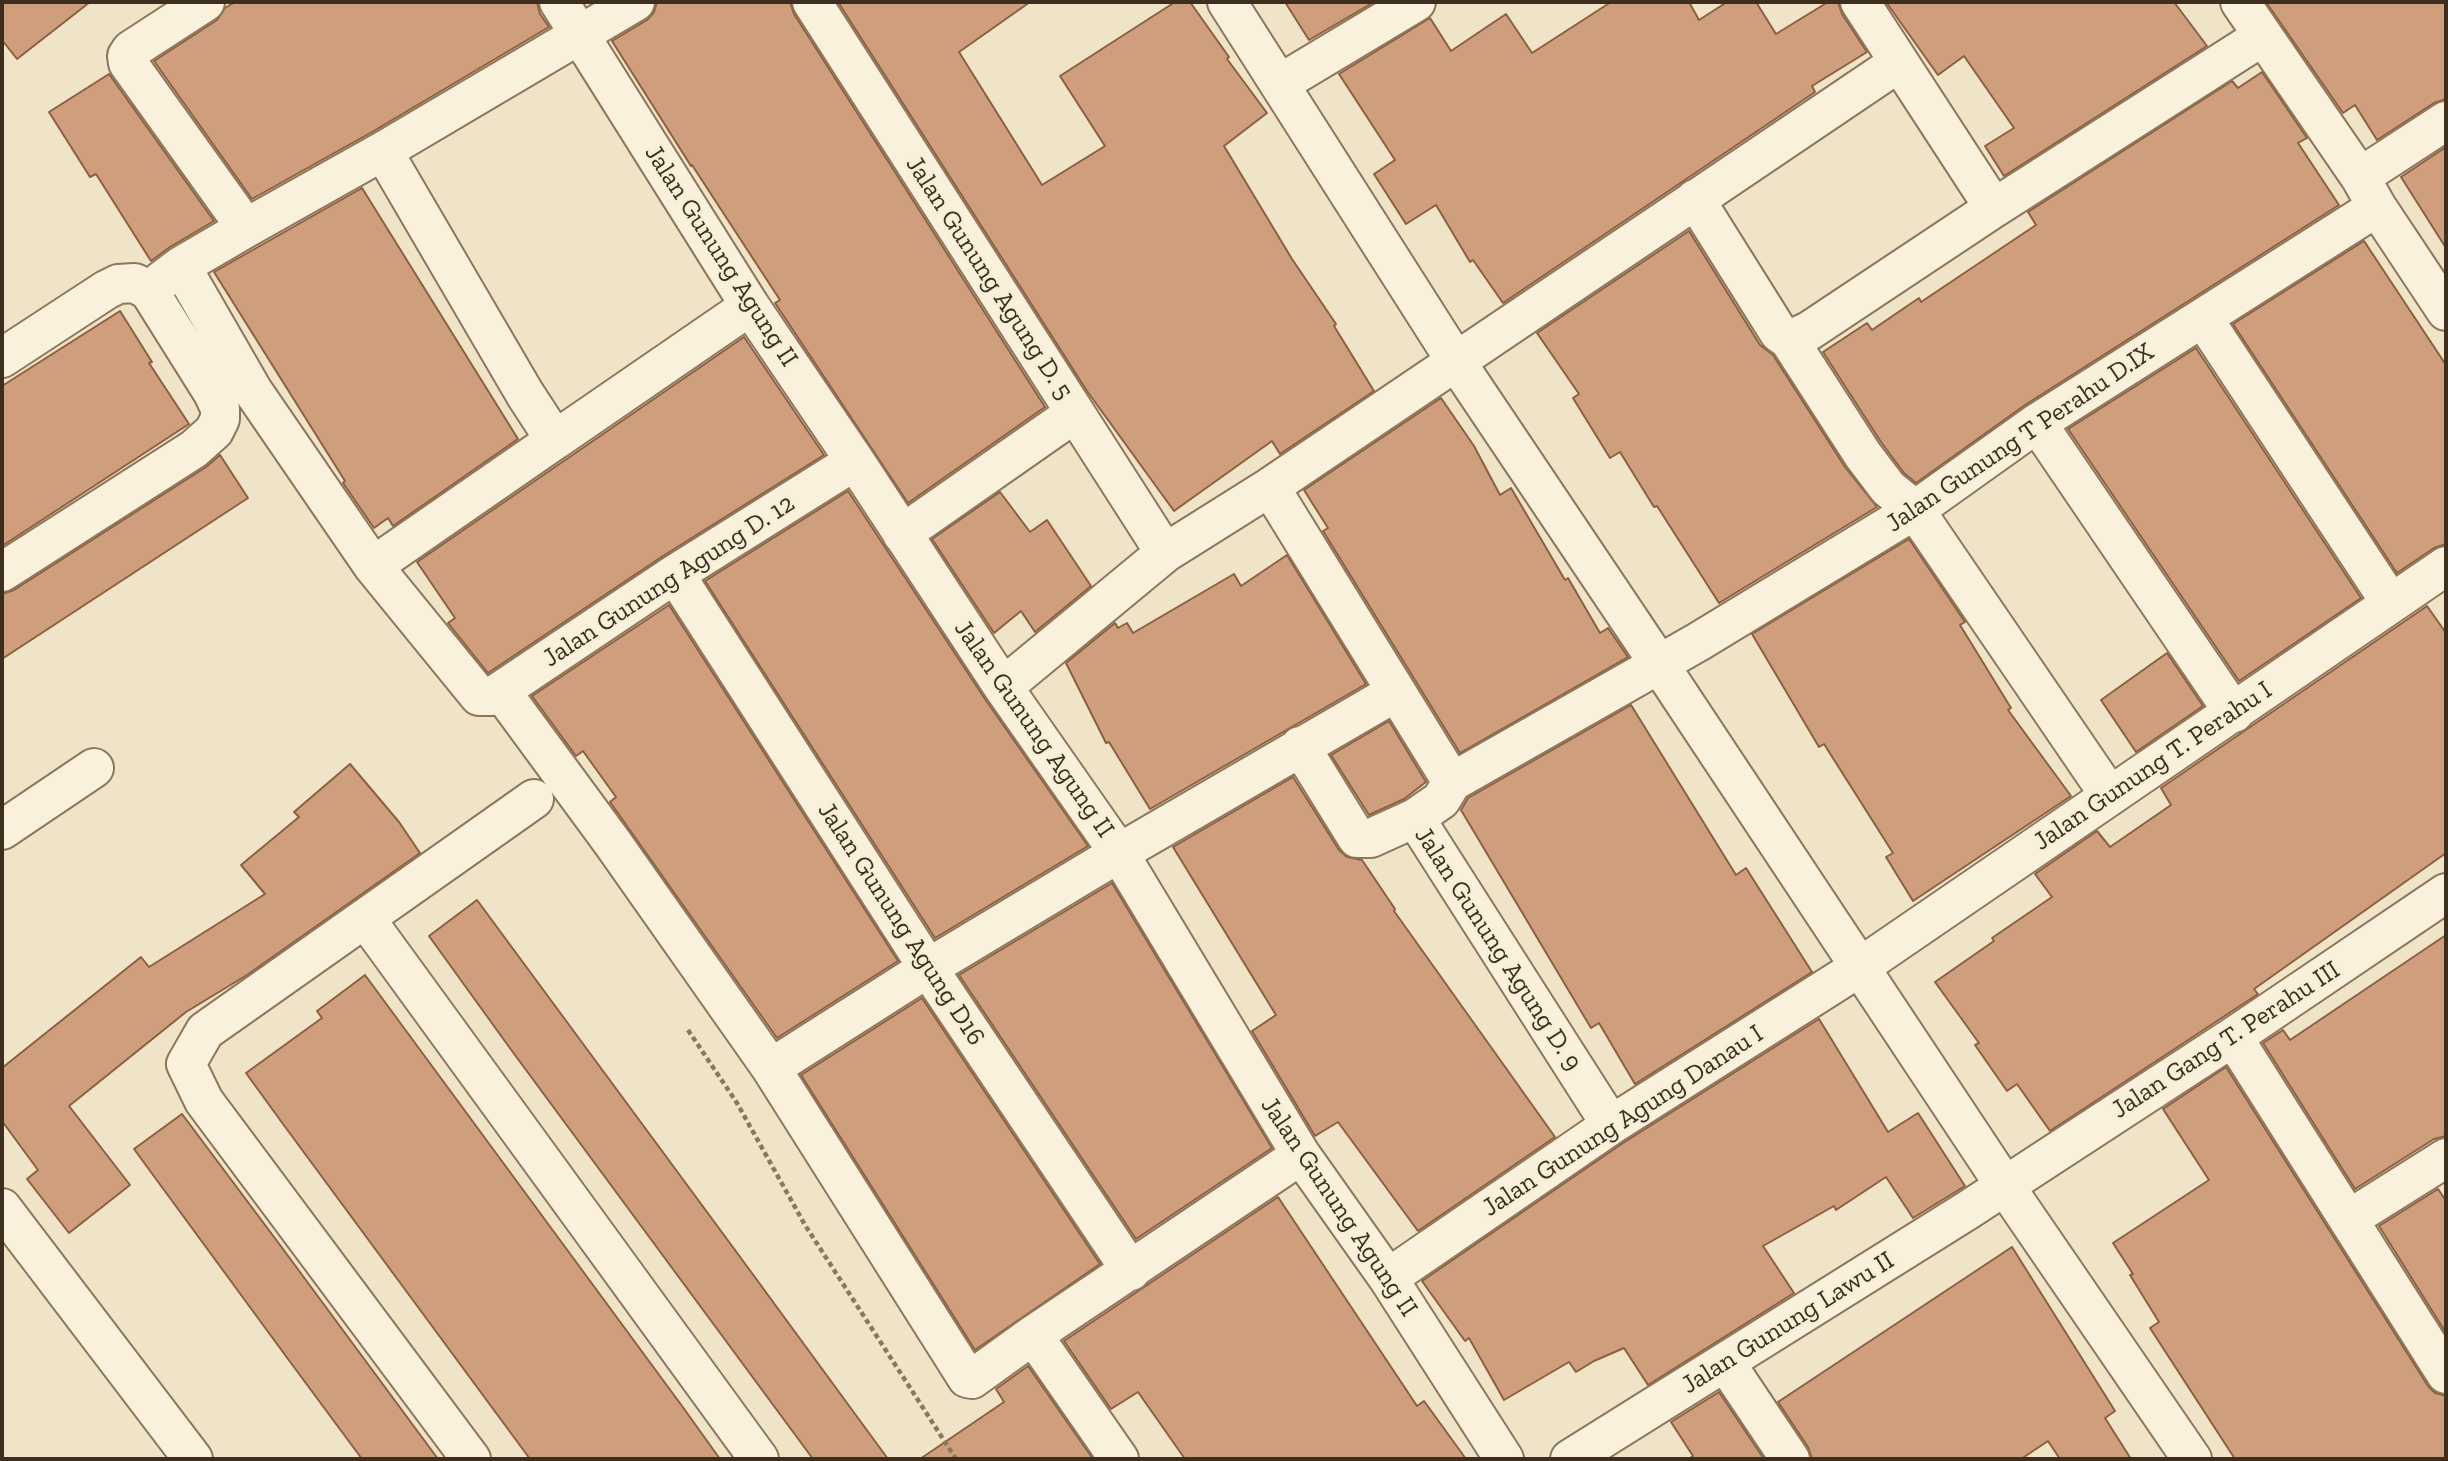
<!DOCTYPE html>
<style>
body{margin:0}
#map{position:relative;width:2448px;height:1461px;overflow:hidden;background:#f0e4c8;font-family:"Zilla Slab",serif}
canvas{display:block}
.frame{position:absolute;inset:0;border:4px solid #3d2e20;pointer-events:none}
</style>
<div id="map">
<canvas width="2448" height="1461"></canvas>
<div class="frame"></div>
</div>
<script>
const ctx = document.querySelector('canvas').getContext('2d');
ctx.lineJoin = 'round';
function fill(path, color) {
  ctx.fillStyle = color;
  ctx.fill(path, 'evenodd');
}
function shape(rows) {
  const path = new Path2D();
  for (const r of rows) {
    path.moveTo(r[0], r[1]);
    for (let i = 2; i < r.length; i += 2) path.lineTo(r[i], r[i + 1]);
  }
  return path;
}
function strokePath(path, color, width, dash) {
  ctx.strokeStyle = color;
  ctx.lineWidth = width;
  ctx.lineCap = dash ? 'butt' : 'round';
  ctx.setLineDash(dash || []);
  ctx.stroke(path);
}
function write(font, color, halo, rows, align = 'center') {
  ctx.font = font + ' "Zilla Slab",serif';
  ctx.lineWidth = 5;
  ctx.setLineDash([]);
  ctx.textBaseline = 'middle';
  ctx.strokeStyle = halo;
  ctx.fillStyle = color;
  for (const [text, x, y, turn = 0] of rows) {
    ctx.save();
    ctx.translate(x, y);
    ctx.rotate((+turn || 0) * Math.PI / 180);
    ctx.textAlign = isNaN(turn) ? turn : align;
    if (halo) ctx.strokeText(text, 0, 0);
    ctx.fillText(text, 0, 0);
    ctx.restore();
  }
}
const building = shape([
 [2,2,90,2,17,59,2,40,2,2],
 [235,2,537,2,540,14,549,27,372,132,252,199,154,61,217,20,225,8,235,2],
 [657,2,790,2,794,14,1045,407,908,503,775,303,780,300,692,165,691,166,612,41,647,20,654,12,657,2],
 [838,2,1030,2,959,52,1042,185,1105,146,1060,76,1175,2,1190,2,1229,57,1227,59,1267,113,1224,146,1292,259,1336,324,1334,326,1374,391,1280,454,1272,441,1174,511,1087,391,838,2],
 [1285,2,1374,2,1309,40,1285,2],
 [1611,2,1689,2,1699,20,1727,2,1756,2,1776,34,1828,2,1838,2,1842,14,1867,52,1812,86,1815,92,1503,303,1473,260,1470,262,1436,205,1406,224,1374,174,1395,160,1339,74,1430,18,1451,51,1506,14,1532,53,1611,2],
 [1886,2,2174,2,2207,46,2004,176,1985,146,2014,128,1964,56,1938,75,1886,2],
 [2266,2,2446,2,2446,99,2434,103,2377,140,2355,105,2343,113,2266,2],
 [2262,72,2307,138,2298,143,2339,205,2025,405,1916,483,1904,473,1881,442,1823,352,1867,323,1872,330,1919,298,1921,302,2036,225,2028,212,2232,81,2238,88,2262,72],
 [109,74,214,221,170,247,151,261,96,174,90,177,49,112,109,74],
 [2446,147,2446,248,2401,177,2446,147],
 [362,188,518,439,393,526,388,518,374,528,343,483,345,481,214,272,362,188],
 [1689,231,1760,345,1773,355,1845,467,1877,507,1719,603,1657,506,1654,507,1620,452,1610,458,1573,398,1579,394,1537,333,1689,231],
 [2364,241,2446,365,2446,544,2434,548,2397,573,2233,324,2364,241],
 [120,311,152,362,149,363,189,424,2,546,2,386,120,311],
 [744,337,824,455,663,556,488,673,448,623,455,618,417,562,744,337],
 [2196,348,2361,598,2239,681,2068,429,2196,348],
 [1441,398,1474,446,1500,495,1511,488,1565,580,1568,578,1600,633,1608,628,1628,657,1460,753,1323,531,1328,528,1304,490,1441,398],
 [220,455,248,498,2,659,2,594,14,590,206,467,220,455],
 [848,491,985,699,1088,846,935,938,705,581,848,491],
 [1000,492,1030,532,1047,520,1091,586,1035,632,1021,611,994,633,932,539,1000,492],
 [1909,539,1965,622,1960,625,2011,708,2008,710,2071,796,1913,901,1886,857,1893,853,1824,744,1819,747,1752,634,1909,539],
 [1287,555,1366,684,1150,809,1109,742,1106,743,1066,663,1115,623,1118,628,1127,623,1133,633,1234,574,1241,586,1287,555],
 [669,605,898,961,777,1038,610,802,616,797,583,751,576,756,532,696,669,605],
 [2427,606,2446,633,2446,853,2254,989,2258,994,2050,1131,2017,1084,2007,1091,1975,1045,1979,1043,1935,982,1994,941,1992,938,2052,897,2035,874,2097,831,2110,847,2171,805,2161,788,2427,606],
 [2167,653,2203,706,2136,752,2101,700,2167,653],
 [1631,705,1736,875,1746,868,1812,972,1635,1084,1599,1023,1591,1028,1461,810,1468,798,1631,705],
 [1389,721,1426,782,1404,799,1369,815,1331,755,1389,721],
 [350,764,399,822,420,853,247,975,186,1012,69,1106,130,1185,69,1233,27,1179,38,1170,2,1121,2,1068,141,957,149,967,265,894,241,865,299,817,294,812,350,764],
 [1293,777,1339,850,1347,857,1362,860,1395,909,1394,911,1555,1137,1418,1231,1338,1122,1315,1136,1252,1031,1276,1015,1173,847,1293,777],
 [1112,883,1272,1148,1136,1239,959,975,1112,883],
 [477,900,735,1250,888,1459,813,1459,512,1051,429,936,477,900],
 [2446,935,2446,1136,2434,1139,2355,1189,2263,1043,2283,1030,2290,1040,2446,935],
 [365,975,682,1406,720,1459,530,1459,283,1124,246,1073,322,1018,317,1011,365,975],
 [922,998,1100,1264,975,1350,801,1075,922,998],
 [1819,1019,1888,1132,1918,1113,1965,1186,1913,1218,1886,1177,1836,1210,1834,1206,1763,1246,1794,1293,1648,1385,1624,1348,1594,1361,1576,1372,1569,1362,1504,1400,1469,1338,1465,1341,1422,1281,1623,1143,1819,1019],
 [2226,1067,2428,1386,2435,1393,2446,1396,2446,1459,2235,1459,2150,1328,2159,1322,2130,1275,2133,1274,2113,1243,2209,1180,2163,1109,2226,1067],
 [182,1114,280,1245,438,1459,362,1459,288,1359,134,1149,182,1114],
 [2438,1189,2446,1201,2446,1333,2379,1226,2438,1189],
 [1278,1197,1417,1406,1424,1401,1466,1459,1185,1459,1138,1392,1111,1409,1064,1341,1278,1197],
 [2012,1247,2115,1411,2105,1418,2131,1459,2060,1459,2048,1441,2021,1459,1812,1459,1808,1447,1778,1402,2012,1247],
 [1028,1366,1093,1459,920,1459,1004,1402,996,1389,1028,1366],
 [1719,1392,1764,1459,1689,1459,1693,1456,1671,1422,1719,1392]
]);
fill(building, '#cf9f7d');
strokePath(building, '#8d5f41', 2);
const minor = shape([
 [205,2,131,50,127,56,128,63,246,228],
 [559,2,750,306,855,461,1003,687,1119,853,1301,1155,1388,1278,1504,1459],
 [812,2,1165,553],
 [1227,2,1455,360,1659,664,2005,1186,2192,1459],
 [2240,2,2360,177,2377,207,2446,311],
 [1281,83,1416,2],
 [383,151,525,394,555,440,750,306],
 [2360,177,2446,121],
 [1695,199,1779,333,1789,340,1863,455,1888,488,1915,510,2110,796],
 [1994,208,2263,36],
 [181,266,253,391,373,566,479,696,493,696,675,574,855,461],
 [161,281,181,266,246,228,383,151,635,2],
 [2203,318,2390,602],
 [1789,340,1809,331,1994,208,1860,2],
 [2,358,106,290,118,284,135,283,149,291,213,393,220,408,220,419,214,431,194,449,2,572],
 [2037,423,2234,713],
 [1270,487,1452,782],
 [902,534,1075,413],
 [373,566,555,440],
 [675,574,928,968,1131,1271],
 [1003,687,1165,553,1270,487,1898,63],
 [501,691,612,842,771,1068,967,1378,972,1379,1033,1335],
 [1300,746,1357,838,1371,838,1415,818,1441,800,1452,782,1698,642,1915,510,2037,423,2377,207],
 [1415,818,1611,1125],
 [2,830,94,768],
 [365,918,759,1459],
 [2233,1037,2446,1374],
 [771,1068,928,968,1119,853,1396,692],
 [2,1208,193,1459],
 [2349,1219,2446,1158],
 [1388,1278,1611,1125,1860,967,2446,566],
 [1725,1362,1790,1459],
 [471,1459,204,1101,186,1064,205,1031,534,799],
 [1119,1459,1033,1335,1301,1155],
 [1570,1459,1968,1210,2233,1037,2446,893]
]);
strokePath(minor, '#8d765c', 42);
strokePath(shape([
 [688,1030,737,1103,805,1225,956,1459]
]), '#8d765c', 4.5, [5, 3.5]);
strokePath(minor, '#faf1dc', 38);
write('26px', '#3d2e20', '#f7eed8', [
 ["Jalan Gunung Agung II",721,256,57],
 ["Jalan Gunung Agung D. 5",989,278,57],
 ["Jalan Gunung T Perahu D.IX",2020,438,-34],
 ["Jalan Gunung Agung D. 12",669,581,-33],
 ["Jalan Gunung Agung II",1034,729,55],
 ["Jalan Gunung T. Perahu I",2153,766,-34],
 ["Jalan Gunung Agung D16",901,924,57],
 ["Jalan Gunung Agung D. 9",1498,949,57],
 ["Jalan Gang T. Perahu III",2226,1040,-33],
 ["Jalan Gunung Agung Danau I",1623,1121,-33],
 ["Jalan Gunung Agung II",1339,1207,56],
 ["Jalan Gunung Lawu II",1788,1323,-32]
]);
</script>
